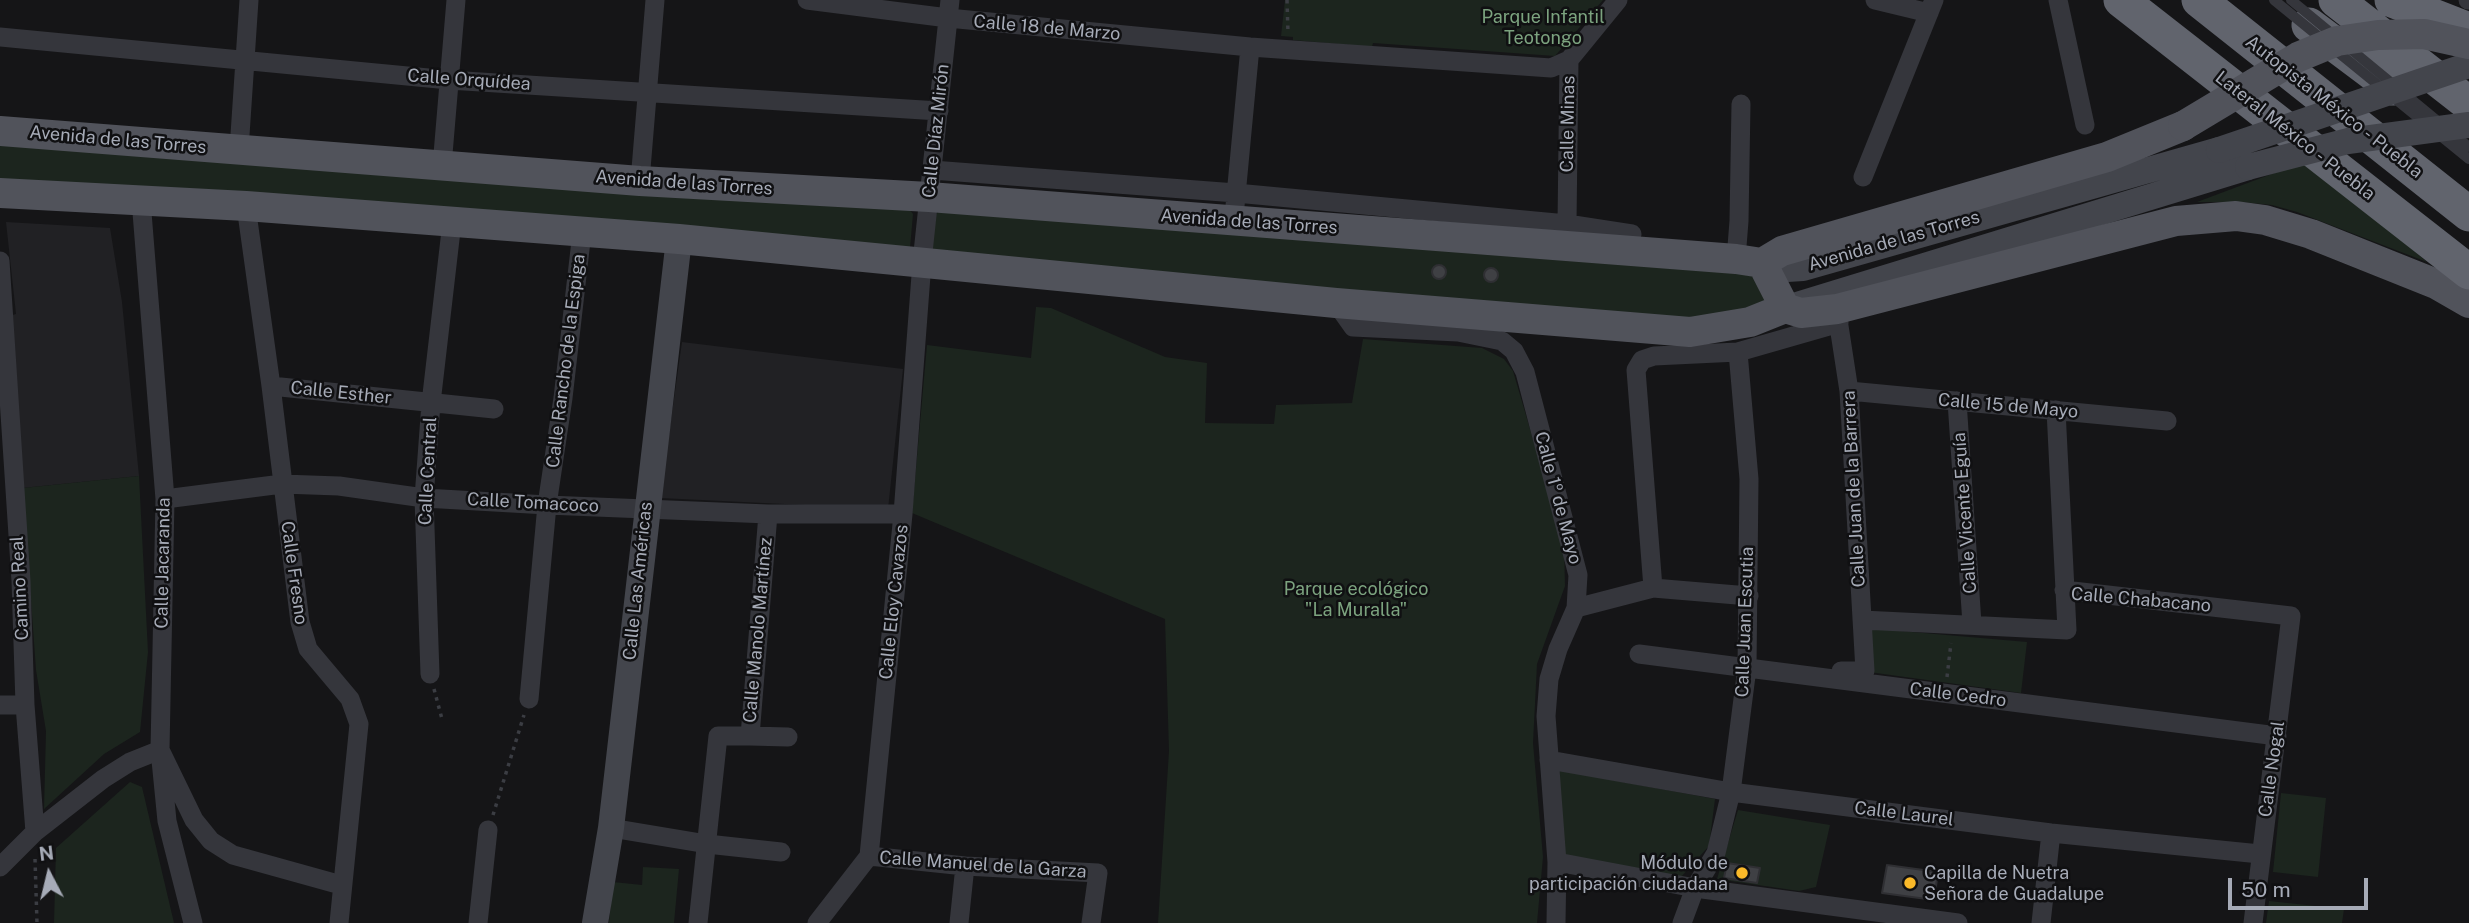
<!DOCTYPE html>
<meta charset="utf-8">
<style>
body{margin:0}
#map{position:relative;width:2469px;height:923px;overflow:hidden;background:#151517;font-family:"Public Sans",sans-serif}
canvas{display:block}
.north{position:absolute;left:14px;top:839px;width:70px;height:70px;-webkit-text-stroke:5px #101012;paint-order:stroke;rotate:353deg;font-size:19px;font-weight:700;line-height:28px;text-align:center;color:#a6abb7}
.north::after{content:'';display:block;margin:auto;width:24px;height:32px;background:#a6abb7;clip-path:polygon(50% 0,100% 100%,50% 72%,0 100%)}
.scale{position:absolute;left:2228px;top:878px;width:140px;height:32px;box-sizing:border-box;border:4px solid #a6abb7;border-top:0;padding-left:9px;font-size:21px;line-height:24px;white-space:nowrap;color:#a6abb7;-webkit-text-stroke:5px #101012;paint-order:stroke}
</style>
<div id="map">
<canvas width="2469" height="923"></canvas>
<div class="north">N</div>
<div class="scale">50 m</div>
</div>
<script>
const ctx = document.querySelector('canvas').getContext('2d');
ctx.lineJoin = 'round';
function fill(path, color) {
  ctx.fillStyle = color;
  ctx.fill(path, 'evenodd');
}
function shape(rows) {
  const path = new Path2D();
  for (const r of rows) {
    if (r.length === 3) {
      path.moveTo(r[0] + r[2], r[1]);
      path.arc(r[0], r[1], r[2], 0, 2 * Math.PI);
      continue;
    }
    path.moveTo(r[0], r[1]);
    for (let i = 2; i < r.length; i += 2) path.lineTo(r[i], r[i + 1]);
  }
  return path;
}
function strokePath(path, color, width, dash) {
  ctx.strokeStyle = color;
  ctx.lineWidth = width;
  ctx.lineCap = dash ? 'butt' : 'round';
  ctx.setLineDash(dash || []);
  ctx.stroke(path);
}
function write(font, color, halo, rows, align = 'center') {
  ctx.font = font + ' "Public Sans",sans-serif';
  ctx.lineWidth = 5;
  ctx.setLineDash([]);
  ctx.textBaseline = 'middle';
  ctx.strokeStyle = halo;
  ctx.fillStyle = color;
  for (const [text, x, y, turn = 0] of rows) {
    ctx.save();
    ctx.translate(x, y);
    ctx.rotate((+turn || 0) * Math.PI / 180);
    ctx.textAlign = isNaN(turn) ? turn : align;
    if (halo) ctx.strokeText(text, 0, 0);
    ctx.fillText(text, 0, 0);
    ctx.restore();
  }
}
fill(shape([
 [6,222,110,228,122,302,139,476,23,488,9,316,16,314],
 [682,342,903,369,888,509,660,498]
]), '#212124');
fill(shape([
 [1285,0,1603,0,1555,56,1373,43,1372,47,1293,40,1293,37,1281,36],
 [0,135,907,206,913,214,910,248,0,181],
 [2309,160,2427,262,2297,212,2272,205,2242,202,2197,202],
 [942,209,1725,270,1755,277,1768,288,1764,307,1691,324,931,256,935,215],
 [1036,307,1051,308,1165,357,1207,363,1205,423,1274,424,1276,405,1352,403,1363,339,1482,348,1504,359,1513,371,1564,545,1565,586,1537,664,1533,743,1543,857,1537,923,1158,923,1169,751,1165,619,912,513,927,345,1031,358],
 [139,476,148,652,140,732,104,754,44,809,46,731,36,670,23,488],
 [1866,628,2027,642,2021,693,1869,672],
 [1559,770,1715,799,1709,846,1681,877,1565,858],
 [130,782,142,787,174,923,54,923,56,848],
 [2281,793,2326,798,2318,877,2273,872],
 [1738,810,1830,825,1816,887,1799,891,1717,879],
 [643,867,679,869,674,923,609,923,613,882,642,885],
 [2269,901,2344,909,2342,923,2266,923]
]), '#1c251e');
const building = shape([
 [1439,272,7],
 [1491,275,7],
 [1727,863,1760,868,1757,883,1724,878,1727,863],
 [1887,865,1938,872,1934,900,1882,893,1887,865]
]);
fill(building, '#3f4044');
strokePath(building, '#2f2f33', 2);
strokePath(shape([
 [1287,0,1288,33],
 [1947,677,1951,643],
 [434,689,442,719],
 [493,815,524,715],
 [35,859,37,923]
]), '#3b3d43', 3.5, [3.5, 5]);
strokePath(shape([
 [807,0,948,18,1250,47,1551,68,1569,60],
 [1875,0,1929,13],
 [2058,0,2085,125],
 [2468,0,2469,0],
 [0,37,449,80,939,111],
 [239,150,249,0],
 [442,166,456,0],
 [932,170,1236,193,1567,224,1632,234],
 [1863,177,1934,0],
 [640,181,655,0],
 [141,200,165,499,160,750,167,821,193,923],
 [246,206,271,386,300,622,308,649,350,699,359,724,339,923],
 [1235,206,1250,47],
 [1567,224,1569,60,1618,0],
 [1736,259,1739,221,1741,104],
 [0,261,21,581,25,705,35,832],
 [1336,303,1353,327,1458,332,1502,341,1514,351,1525,372,1578,575,1576,608,1558,649,1549,679,1546,716,1557,862,1556,923],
 [1837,313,1849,391,1865,671,1841,671],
 [271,386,494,409],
 [1849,391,2167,421],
 [1957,401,1972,624],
 [165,499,282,484,339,486,424,498,547,505,768,514,903,514],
 [1653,588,1636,370,1642,360,1654,356,1738,352,1839,323],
 [2064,590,2291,616,2253,923],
 [1576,608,1653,588,1749,596],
 [1862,620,2067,630,2056,410],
 [1639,654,2277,736],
 [430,674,424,498,431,403,452,222],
 [529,699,547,505,563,398,582,232],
 [0,705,25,705],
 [750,736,788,737],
 [1549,760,1731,792,2051,833,2260,854],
 [611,828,707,844,781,852],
 [869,856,965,866,1098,873,1091,923],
 [1557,862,1695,888,1958,923],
 [0,867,35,832,103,779,130,762,160,750,194,820,211,841,233,855,341,885],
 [478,923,488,830],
 [698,923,718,736,750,736,768,514],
 [817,923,869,856,903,514,922,262,950,0],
 [959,923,965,866],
 [1682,923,1695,888,1716,853,1731,792,1747,668,1749,479,1738,352],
 [2041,923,2051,833]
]), '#35363c', 19);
strokePath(shape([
 [1762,263,1787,269,1803,268,2219,150],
 [1794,306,2248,167],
 [595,923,611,828,679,239]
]), '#43454c', 26);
strokePath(shape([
 [0,131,640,181,929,197,1736,259,1762,263],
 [0,193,246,206,679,239,1336,303,1690,332,1750,322,1785,308],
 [1762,263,1785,308,1801,313,1837,309,2176,221,2236,216,2265,220,2311,234,2436,284,2469,303],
 [1762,263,1782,251,2107,157,2183,126]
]), '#51535b', 30);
strokePath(shape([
 [2121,0,2469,272],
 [2199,0,2469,214],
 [2336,0,2469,104],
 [2392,0,2469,30],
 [2309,25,2393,88]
]), '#61646d', 35);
strokePath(shape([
 [2274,0,2469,159],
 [2291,0,2469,147]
]), '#35363c', 10);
strokePath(shape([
 [2219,150,2469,65],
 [2248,167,2348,141,2469,125]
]), '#43454c', 26);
strokePath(shape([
 [2183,126,2298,57,2337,41,2378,35,2424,34,2469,44]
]), '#51535b', 30);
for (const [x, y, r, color] of [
 [1742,873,7,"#fab929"],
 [1910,883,7,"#fab929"]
]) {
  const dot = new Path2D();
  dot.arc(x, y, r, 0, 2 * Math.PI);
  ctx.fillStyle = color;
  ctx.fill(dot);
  strokePath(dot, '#101012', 2.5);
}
write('18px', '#7ca37f', '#101012', [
 ["Parque Infantil",1543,17],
 ["Teotongo",1543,38],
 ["Parque ecológico",1356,589],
 ["\"La Muralla\"",1356,610]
]);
write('18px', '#a6abb7', '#101012', [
 ["Calle 18 de Marzo",1047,28,5],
 ["Calle Orquídea",469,80,4],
 ["Autopista México - Puebla",2334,107,38],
 ["Calle Minas",1568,124,-89],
 ["Calle Díaz Mirón",936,131,-84],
 ["Lateral México - Puebla",2295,136,38],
 ["Avenida de las Torres",118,140,5],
 ["Avenida de las Torres",684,183,4],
 ["Avenida de las Torres",1249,222,4],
 ["Avenida de las Torres",1894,241,-16],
 ["Calle Rancho de la Espiga",566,361,-83],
 ["Calle Esther",341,393,6],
 ["Calle 15 de Mayo",2008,406,5],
 ["Calle Central",428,471,-87],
 ["Calle Juan de la Barrera",1854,489,-93],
 ["Calle 1º de Mayo",1558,498,75],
 ["Calle Tomacoco",533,503,3],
 ["Calle Vicente Eguía",1965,513,-94],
 ["Calle Jacaranda",163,563,-89],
 ["Calle Fresno",294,573,82],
 ["Calle Las Américas",638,581,-84],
 ["Camino Real",20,588,-93],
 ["Calle Chabacano",2141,600,5],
 ["Calle Eloy Cavazos",894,602,-84],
 ["Calle Juan Escutia",1745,622,-88],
 ["Calle Manolo Martínez",758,630,-85],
 ["Calle Cedro",1958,695,7],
 ["Calle Nogal",2272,769,-82],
 ["Calle Laurel",1904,814,7],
 ["Calle Manuel de la Garza",983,865,4]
]);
write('18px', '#a6abb7', '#101012', [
 ["Módulo de",1728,863],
 ["participación ciudadana",1728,884],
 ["Capilla de Nuetra",1924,873,"left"],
 ["Señora de Guadalupe",1924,894,"left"]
], 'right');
</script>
